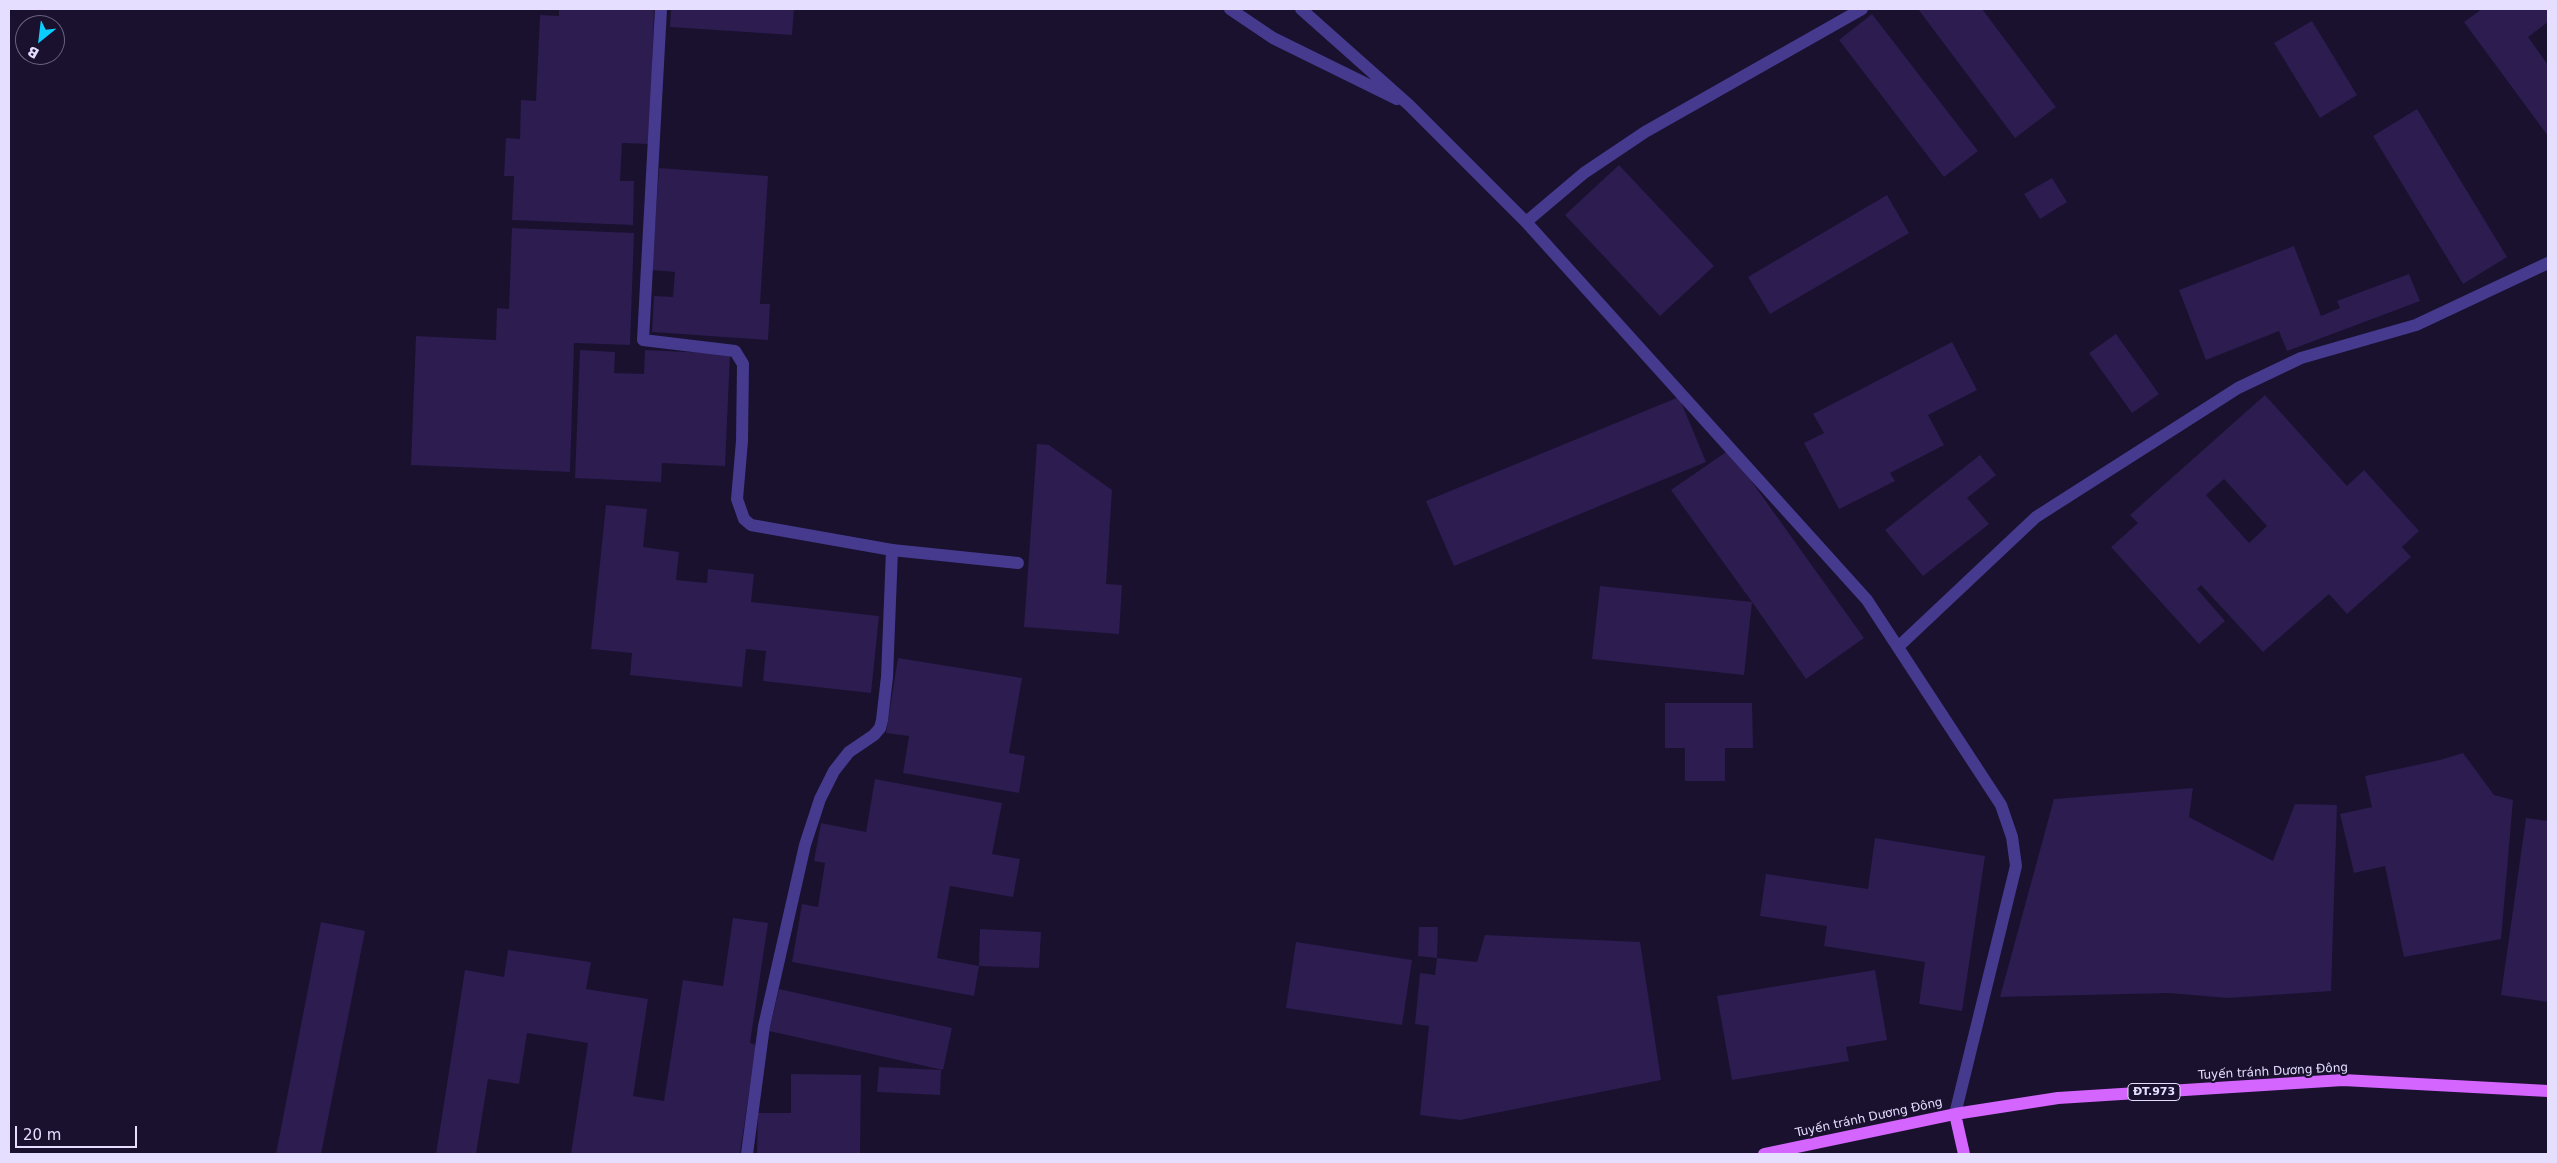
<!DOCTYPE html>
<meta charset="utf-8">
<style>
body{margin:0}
#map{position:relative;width:2557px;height:1163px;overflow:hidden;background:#19112e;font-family:"DejaVu Sans",sans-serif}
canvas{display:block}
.frame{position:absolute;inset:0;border:10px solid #e5deff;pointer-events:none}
.north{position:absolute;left:15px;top:15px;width:50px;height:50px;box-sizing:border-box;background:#19112e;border:1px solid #6b6382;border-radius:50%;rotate:209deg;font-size:14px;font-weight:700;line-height:20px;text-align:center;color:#e5deff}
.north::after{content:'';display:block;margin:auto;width:18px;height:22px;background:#0aceff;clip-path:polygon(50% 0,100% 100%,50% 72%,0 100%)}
.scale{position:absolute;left:15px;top:1126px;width:122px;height:22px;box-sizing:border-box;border:2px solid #e5deff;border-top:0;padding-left:6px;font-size:15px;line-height:18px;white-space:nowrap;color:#e5deff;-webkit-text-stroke:4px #19112e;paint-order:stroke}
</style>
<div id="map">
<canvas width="2557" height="1163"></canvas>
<div class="frame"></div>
<div class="north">B</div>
<div class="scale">20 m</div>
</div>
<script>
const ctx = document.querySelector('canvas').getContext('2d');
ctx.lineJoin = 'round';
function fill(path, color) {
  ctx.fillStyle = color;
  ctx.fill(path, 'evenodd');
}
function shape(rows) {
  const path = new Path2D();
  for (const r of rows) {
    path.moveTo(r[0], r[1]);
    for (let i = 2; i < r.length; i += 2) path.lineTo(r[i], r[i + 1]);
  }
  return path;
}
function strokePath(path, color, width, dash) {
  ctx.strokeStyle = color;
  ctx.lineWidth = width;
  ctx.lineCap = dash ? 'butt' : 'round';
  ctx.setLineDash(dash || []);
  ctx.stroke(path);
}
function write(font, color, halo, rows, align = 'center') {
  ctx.font = font + ' "DejaVu Sans",sans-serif';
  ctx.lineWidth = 4.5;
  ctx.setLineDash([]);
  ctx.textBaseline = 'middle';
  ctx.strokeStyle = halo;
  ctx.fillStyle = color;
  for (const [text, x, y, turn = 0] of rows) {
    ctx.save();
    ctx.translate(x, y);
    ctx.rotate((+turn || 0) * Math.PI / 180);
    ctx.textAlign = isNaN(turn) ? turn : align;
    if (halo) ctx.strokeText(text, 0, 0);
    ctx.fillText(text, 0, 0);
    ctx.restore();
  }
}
fill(shape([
 [559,9,654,9,650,144,622,143,620,181,634,181,633,225,512,220,514,176,504,176,506,138,520,139,521,100,536,101,540,15,559,16],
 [671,9,794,9,792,35,670,27],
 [1918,9,1982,9,2056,107,2015,138],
 [2482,9,2548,9,2548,22,2528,37,2548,65,2548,136,2464,22],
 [1872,14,1978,151,1944,177,1839,40],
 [2312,21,2357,95,2320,118,2274,43],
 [2417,109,2507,257,2463,284,2373,136],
 [1619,165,1714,266,1660,316,1565,215],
 [659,168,768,176,760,304,770,304,768,340,652,332,654,296,673,297,675,272,652,270],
 [2052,178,2067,202,2040,219,2024,194],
 [1887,195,1909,233,1770,314,1748,277],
 [512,228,634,233,630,345,574,343,570,472,411,465,416,336,496,340,497,308,509,309],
 [2294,246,2321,316,2340,308,2337,301,2409,274,2420,301,2287,351,2279,331,2206,360,2179,290],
 [2116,334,2159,394,2132,413,2089,353],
 [1952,342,1977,390,1928,415,1944,445,1890,473,1895,481,1839,509,1804,443,1824,433,1813,414],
 [580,350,615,352,614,373,644,374,645,350,730,354,725,466,662,463,661,482,575,478],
 [2265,395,2347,486,2364,470,2419,531,2402,547,2411,557,2347,614,2329,594,2263,652,2201,585,2197,589,2225,621,2199,644,2111,547,2138,523,2130,515],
 [2224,479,2267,526,2249,543,2206,495],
 [1679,397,1706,462,1454,566,1426,501],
 [1037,444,1049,445,1112,490,1106,584,1122,585,1119,634,1024,627],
 [1729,450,1864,638,1806,679,1752,602,1744,675,1592,659,1600,586,1752,602,1671,490],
 [1980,455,1996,475,1967,498,1989,524,1923,576,1885,530],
 [606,505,647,509,643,547,679,552,676,580,707,583,708,569,754,574,751,602,879,616,871,693,763,681,766,651,746,649,742,687,630,675,632,653,591,649],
 [898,658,1022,678,1009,753,1025,756,1019,793,903,773,909,736,886,733],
 [1665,703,1752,703,1753,748,1725,748,1725,781,1685,781,1685,748,1665,748],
 [2463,753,2494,795,2513,800,2501,939,2404,957,2385,866,2354,873,2340,814,2372,807,2365,776,2440,760],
 [875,779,1002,803,992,854,1020,859,1013,897,950,886,937,958,979,966,974,996,792,962,802,904,818,907,825,863,814,861,821,823,866,832],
 [2193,788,2189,817,2273,861,2295,804,2337,805,2331,991,2228,998,2169,993,2000,997,2054,799],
 [2526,818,2548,821,2548,1002,2501,995],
 [1875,838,1985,856,1962,1011,1919,1004,1925,962,1824,946,1827,926,1760,916,1766,874,1868,889],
 [733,918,768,923,750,1043,756,1045,740,1154,571,1154,588,1043,527,1033,519,1084,488,1079,476,1154,436,1154,465,970,504,977,508,950,591,962,586,989,648,999,633,1096,664,1101,683,980,723,986],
 [321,922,365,931,321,1154,276,1154],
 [1419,927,1438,927,1437,958,1418,956],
 [980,929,1041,932,1039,968,979,966],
 [1485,935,1640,942,1661,1080,1460,1120,1420,1115,1429,1026,1415,1024,1420,973,1435,975,1437,958,1477,962],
 [1296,942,1412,960,1402,1025,1286,1008],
 [1875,970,1887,1040,1846,1047,1849,1061,1732,1080,1717,996],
 [779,989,952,1028,943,1070,769,1031],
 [879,1067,941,1070,940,1095,877,1092],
 [791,1074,861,1075,860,1154,757,1154,758,1113,791,1113]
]), '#2c1c50');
strokePath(shape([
 [892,550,1018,563]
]), '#463a8f', 12);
strokePath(shape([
 [661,9,643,340,735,351,743,364,742,441,737,499,744,519,751,525,892,550,887,677,882,720,880,728,874,735,849,752,834,771,820,799,805,845,764,1026,747,1154],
 [1230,9,1273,38,1397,99],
 [1301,9,1409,105,1526,222,1867,600,2001,805,2012,837,2016,866,1955,1114],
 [1526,222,1584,173,1645,132,1862,9],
 [1898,647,2036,517,2238,388,2301,358,2416,325,2548,263]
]), '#463a8f', 12);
strokePath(shape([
 [1955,1114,1964,1154],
 [1764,1154,1955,1114,2058,1098,2343,1080,2548,1091]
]), '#d565ff', 12);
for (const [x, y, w] of [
 [2154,1092,52]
]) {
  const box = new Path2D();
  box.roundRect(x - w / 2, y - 8.5, w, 17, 4);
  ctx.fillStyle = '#19112e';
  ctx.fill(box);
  strokePath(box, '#e5deff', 1);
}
write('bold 11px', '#e5deff', null, [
 ["ĐT.973",2154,1092]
]);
write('12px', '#e5deff', '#19112e', [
 ["Tuyến tránh Dương Đông",2273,1072,-3],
 ["Tuyến tránh Dương Đông",1869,1118,-12]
]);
</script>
